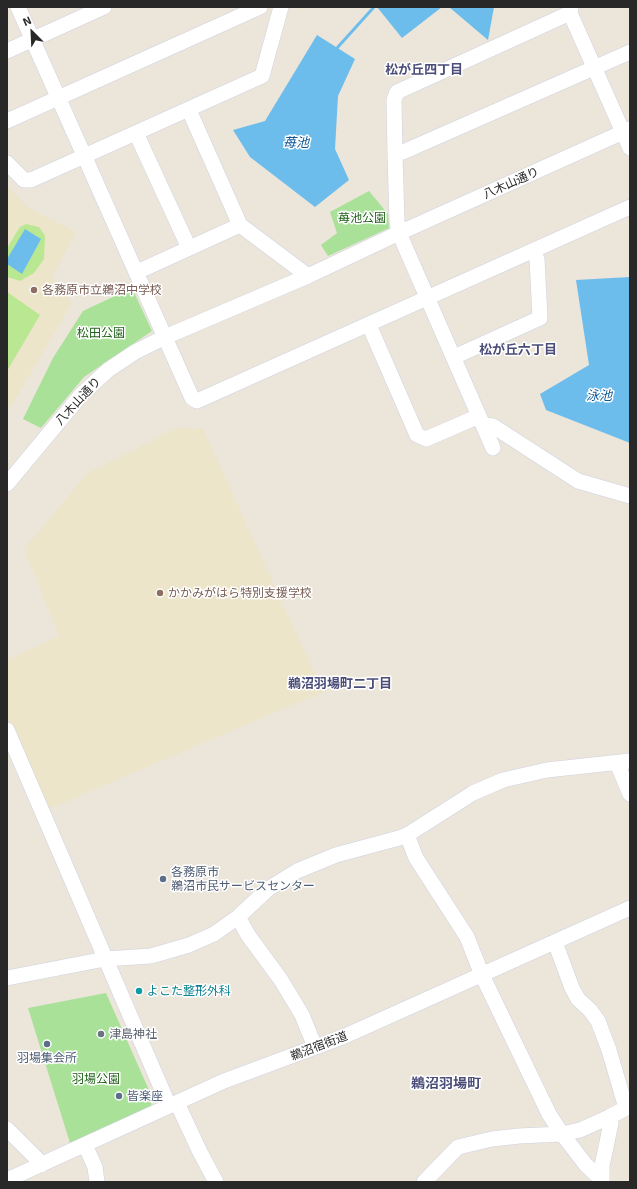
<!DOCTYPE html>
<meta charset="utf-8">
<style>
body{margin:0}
#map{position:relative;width:637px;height:1189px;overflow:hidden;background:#ebe5da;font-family:"Exo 2",sans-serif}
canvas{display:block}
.frame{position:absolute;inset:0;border:8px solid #282828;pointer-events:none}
.north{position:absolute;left:12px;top:12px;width:40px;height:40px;-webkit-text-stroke:3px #fff;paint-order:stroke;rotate:336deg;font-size:11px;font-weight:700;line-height:16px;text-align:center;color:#282828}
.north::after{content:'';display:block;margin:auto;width:14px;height:18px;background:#282828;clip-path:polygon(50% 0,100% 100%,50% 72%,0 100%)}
</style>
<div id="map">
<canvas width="637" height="1189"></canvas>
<div class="frame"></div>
<div class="north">N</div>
</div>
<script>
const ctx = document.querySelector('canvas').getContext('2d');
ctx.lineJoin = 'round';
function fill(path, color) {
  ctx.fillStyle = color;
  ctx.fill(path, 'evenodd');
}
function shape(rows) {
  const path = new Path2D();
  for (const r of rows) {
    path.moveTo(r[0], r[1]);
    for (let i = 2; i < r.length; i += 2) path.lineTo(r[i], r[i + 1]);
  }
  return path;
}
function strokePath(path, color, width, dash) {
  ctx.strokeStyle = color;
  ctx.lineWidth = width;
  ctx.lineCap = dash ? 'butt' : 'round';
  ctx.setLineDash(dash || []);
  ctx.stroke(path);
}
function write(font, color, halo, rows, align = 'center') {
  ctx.font = font + ' "Exo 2","Noto Sans JP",sans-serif';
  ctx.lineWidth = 3;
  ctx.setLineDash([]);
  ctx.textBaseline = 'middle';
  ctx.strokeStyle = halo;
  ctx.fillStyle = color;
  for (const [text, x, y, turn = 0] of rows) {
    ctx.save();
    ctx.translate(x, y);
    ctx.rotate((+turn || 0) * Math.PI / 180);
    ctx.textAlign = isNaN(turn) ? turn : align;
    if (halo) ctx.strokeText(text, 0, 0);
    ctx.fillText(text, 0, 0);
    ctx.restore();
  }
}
fill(shape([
 [7,186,27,207,76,232,52,277,72,303,7,413],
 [177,428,203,429,323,692,46,810,7,716,7,660,59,636,24,549,88,473]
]), '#ece5c9');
fill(shape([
 [369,191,388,214,389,228,328,256,321,245,337,233,330,212],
 [132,288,152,331,84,377,41,428,23,419,53,358,83,311],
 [106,993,152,1097,151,1106,70,1143,28,1008]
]), '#a8e197');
fill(shape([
 [26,224,39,227,45,236,44,259,34,273,20,281,7,277,7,248,20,227],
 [7,292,40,315,7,371]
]), '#bae892');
fill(shape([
 [377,7,442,7,402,38],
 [449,7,494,7,488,40],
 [317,35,355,59,338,96,335,149,349,180,315,207,250,157,233,130,265,121],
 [25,229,41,239,22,274,7,264,7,259],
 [630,277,630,443,546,410,540,394,589,365,576,280]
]), '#6dbdec');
strokePath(shape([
 [337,48,374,7]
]), '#6dbdec', 3);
const minor = shape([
 [18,7,192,398,197,401,630,207],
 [571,7,570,13,630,148],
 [7,51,104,7],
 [7,121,260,7],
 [136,133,189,248],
 [395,154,403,152,630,52],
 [7,163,24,180,31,180,262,76,281,7],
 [240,225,308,276],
 [137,272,240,225,189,110],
 [369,325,417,435,426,439,479,416],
 [454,357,540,318,537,259,533,251],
 [483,425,493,426,578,481,630,496],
 [493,448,399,233,397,221,395,154,394,100,397,92,570,13],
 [7,484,81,395,108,370,135,352,165,337,308,276,399,233,630,129],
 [7,730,169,1106],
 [617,763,630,794],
 [407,835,416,858,467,937,482,975,549,1114,562,1134,586,1165,602,1180],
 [238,917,248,935,281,980,302,1015,315,1047],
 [555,942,572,988,578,999,590,1010,598,1021,609,1050,626,1108],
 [7,978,105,959,151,956,189,945,214,934,238,917,268,889,297,871,336,855,399,838,407,835,473,793,503,780,547,770,630,761],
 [177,1103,200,1152,216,1182],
 [7,1129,38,1160,41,1165],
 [85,1145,95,1167,97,1182],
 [7,1180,224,1081,345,1036,630,908],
 [424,1182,458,1147,492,1139,519,1136,562,1134,580,1130,609,1117,626,1108,630,1108],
 [602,1182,602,1166,611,1123,609,1117]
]);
strokePath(minor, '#cfd1e1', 16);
strokePath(minor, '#fff', 15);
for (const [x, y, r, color] of [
 [34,290,4,"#8d6e63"],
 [160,593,4,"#8d6e63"],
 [163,879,4,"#5c6f8a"],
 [139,991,4,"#0f9aa8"],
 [101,1034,4,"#6b7280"],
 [47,1044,4,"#5c6f8a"],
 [119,1096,4,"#5c6f8a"]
]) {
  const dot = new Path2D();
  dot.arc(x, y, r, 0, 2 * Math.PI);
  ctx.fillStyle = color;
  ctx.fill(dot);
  strokePath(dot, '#fff', 1.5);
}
write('12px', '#282828', '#fff', [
 ["八木山通り",511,183,-24],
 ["八木山通り",78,401,-47],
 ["鵜沼宿街道",319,1046,-21]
]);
write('12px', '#21631a', '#fff', [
 ["苺池公園",362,218],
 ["松田公園",101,333],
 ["羽場公園",96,1079]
]);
write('12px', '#785e54', '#fff', [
 ["各務原市立鵜沼中学校",42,290],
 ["かかみがはら特別支援学校",168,593]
], 'left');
write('12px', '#4e5e75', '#fff', [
 ["各務原市",171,872],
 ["鵜沼市民サービスセンター",171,886],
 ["羽場集会所",47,1058,"center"],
 ["皆楽座",127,1096]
], 'left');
write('12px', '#0d838f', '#fff', [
 ["よこた整形外科",147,991]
], 'left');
write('12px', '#5b616d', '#fff', [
 ["津島神社",109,1034]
], 'left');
write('bold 13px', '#4a4d78', '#fff', [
 ["松が丘四丁目",424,70],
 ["松が丘六丁目",518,350],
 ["鵜沼羽場町二丁目",340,684]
]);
write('italic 13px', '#0f5896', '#fff', [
 ["苺池",296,143],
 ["泳池",599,396]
]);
write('bold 14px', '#4a4d78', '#fff', [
 ["鵜沼羽場町",446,1083]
]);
</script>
